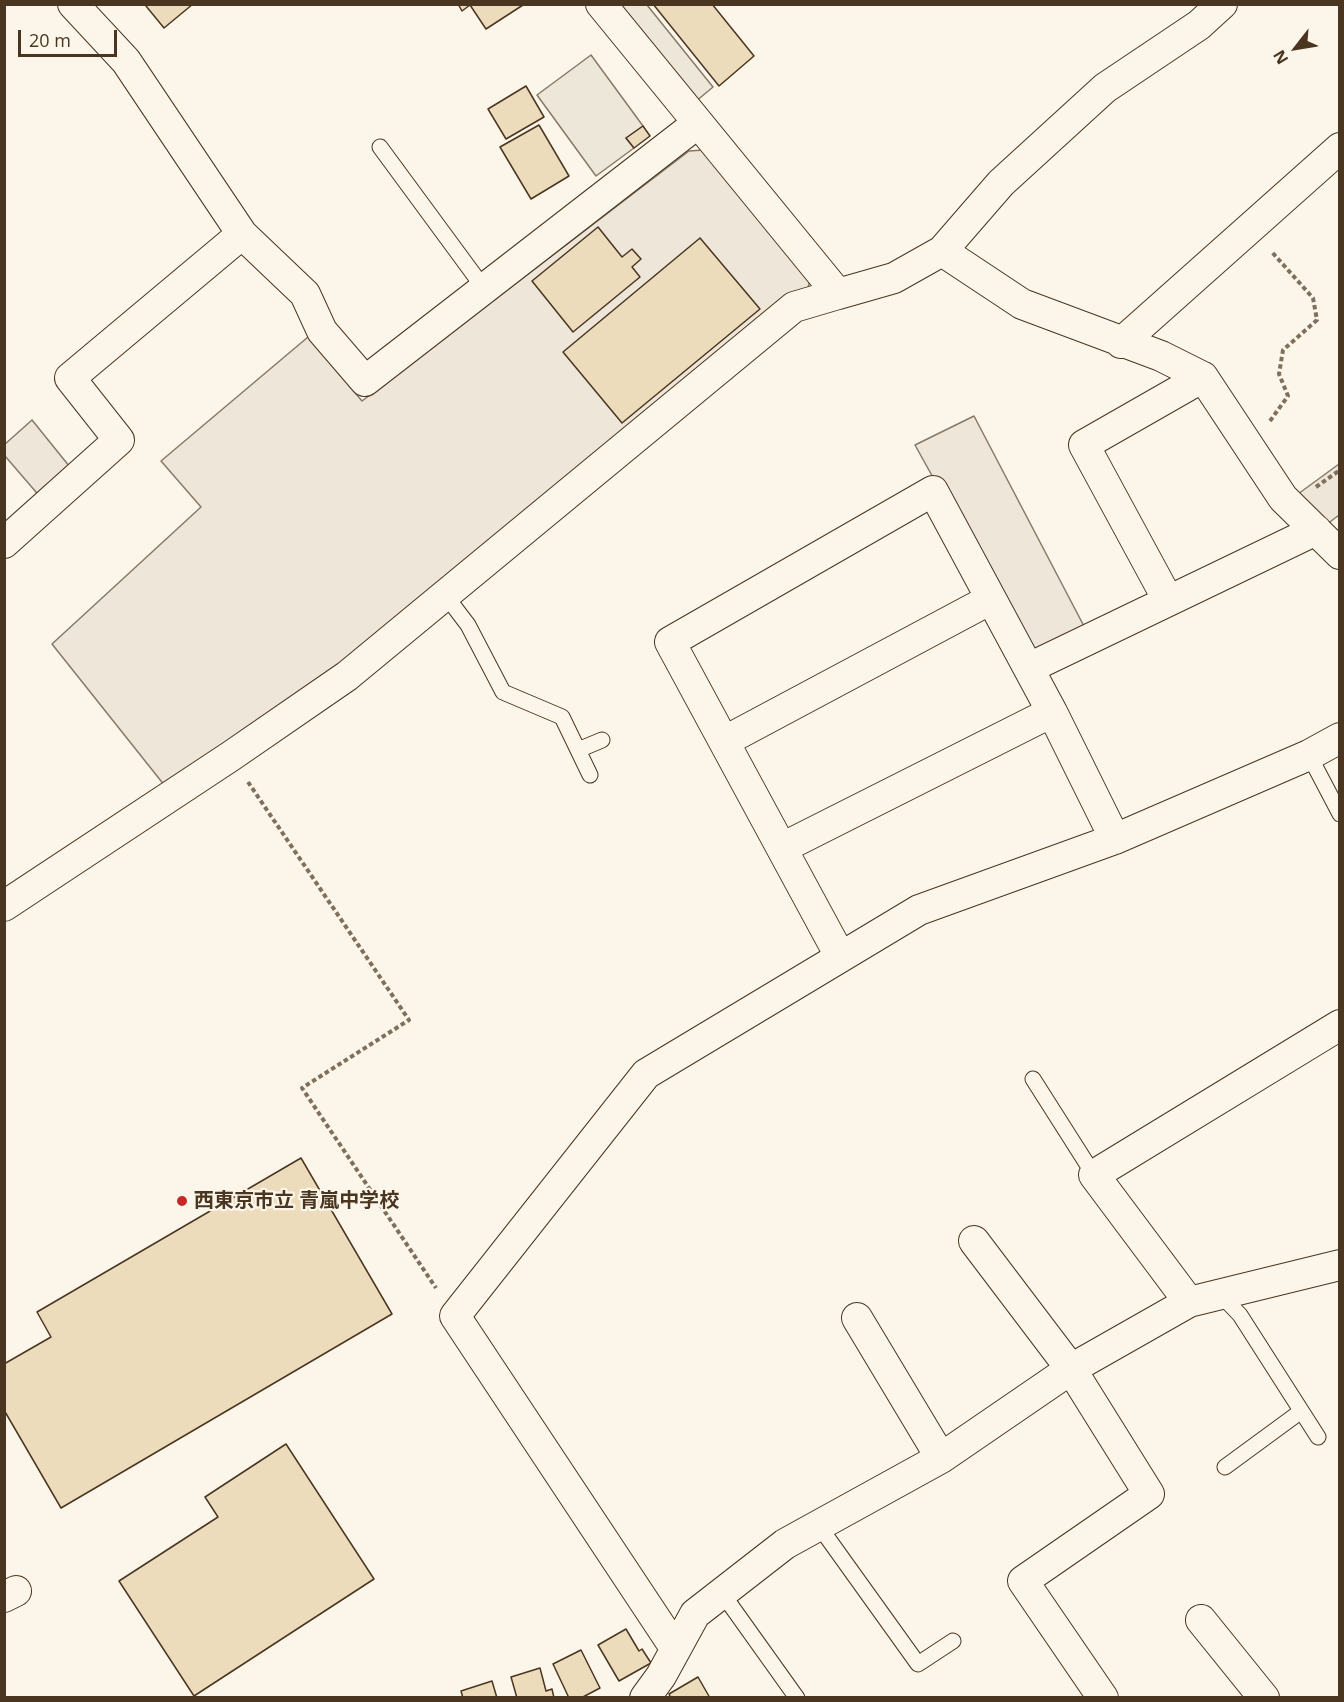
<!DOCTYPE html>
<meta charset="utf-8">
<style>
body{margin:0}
#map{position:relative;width:1344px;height:1702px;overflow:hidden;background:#fbf6e9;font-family:"Open Sans",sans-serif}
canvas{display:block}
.frame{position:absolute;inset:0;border:6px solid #4a3520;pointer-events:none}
.north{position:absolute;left:1266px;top:18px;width:60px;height:60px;-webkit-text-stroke:4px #fbf6e9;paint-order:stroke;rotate:239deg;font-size:16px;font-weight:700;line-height:24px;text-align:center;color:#4a3520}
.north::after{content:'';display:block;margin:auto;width:21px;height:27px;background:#4a3520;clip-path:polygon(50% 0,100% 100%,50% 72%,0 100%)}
.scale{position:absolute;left:18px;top:30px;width:99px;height:27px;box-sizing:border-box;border:3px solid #4a3520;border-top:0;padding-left:8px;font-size:18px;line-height:21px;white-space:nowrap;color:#4a3520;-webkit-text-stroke:4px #fbf6e9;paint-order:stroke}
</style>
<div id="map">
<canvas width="1344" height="1702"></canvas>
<div class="frame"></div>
<div class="north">N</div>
<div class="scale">20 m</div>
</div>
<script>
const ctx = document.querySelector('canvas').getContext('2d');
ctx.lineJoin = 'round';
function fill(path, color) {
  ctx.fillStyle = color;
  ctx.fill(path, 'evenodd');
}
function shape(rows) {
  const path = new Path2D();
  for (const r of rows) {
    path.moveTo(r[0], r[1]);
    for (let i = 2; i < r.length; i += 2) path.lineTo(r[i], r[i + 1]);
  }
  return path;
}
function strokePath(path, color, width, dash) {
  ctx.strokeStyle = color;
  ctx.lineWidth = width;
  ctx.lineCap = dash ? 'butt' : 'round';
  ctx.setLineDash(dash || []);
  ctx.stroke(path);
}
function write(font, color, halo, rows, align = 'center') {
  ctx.font = font + ' "Open Sans","Noto Sans JP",sans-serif';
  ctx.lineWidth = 4.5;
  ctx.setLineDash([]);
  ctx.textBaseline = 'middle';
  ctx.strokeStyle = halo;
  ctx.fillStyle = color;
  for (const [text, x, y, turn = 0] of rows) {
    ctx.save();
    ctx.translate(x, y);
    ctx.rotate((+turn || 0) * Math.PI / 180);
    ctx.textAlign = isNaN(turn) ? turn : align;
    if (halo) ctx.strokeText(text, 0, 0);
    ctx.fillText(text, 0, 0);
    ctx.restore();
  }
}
const green = shape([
 [704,150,811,276,807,292,340,666,165,786,52,644,201,507,161,461,308,337,362,401,689,151,704,150],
 [974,416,1086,630,1032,656,915,445,974,416],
 [32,420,78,477,48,506,5,456,4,445,32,420],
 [1339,464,1339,515,1326,525,1298,494,1339,464]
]);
fill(green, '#ede6d9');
strokePath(green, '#887966', 1.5);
const parking = shape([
 [616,5,647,5,713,87,695,102,616,5],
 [591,55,643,126,626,138,634,148,596,176,537,95,591,55]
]);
fill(parking, '#ede7d9');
strokePath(parking, '#887966', 1.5);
const building = shape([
 [148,4,193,4,164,28,146,6,148,4],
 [458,4,523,4,523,5,486,29,470,5,462,11,458,4],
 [653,4,712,4,754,56,719,86,653,4],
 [526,86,544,117,506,139,488,109,526,86],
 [539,125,569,176,531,199,500,147,539,125],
 [643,126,650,136,634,148,626,138,643,126],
 [598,227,622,257,632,249,641,259,632,267,640,277,573,332,532,281,598,227],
 [700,238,760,309,622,423,563,352,700,238],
 [301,1158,392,1314,61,1508,4,1410,4,1364,51,1337,37,1312,301,1158],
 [286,1444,374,1579,194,1696,119,1581,218,1517,205,1497,286,1444],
 [626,1629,639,1651,642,1649,651,1663,619,1681,598,1645,626,1629],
 [581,1650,600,1688,581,1698,569,1698,553,1664,581,1650],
 [540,1668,546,1691,552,1689,554,1698,517,1698,511,1677,540,1668],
 [698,1677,710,1698,671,1698,669,1694,698,1677],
 [492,1681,497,1698,463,1698,461,1691,492,1681]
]);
fill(building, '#ecdcbc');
strokePath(building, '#4a3520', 1.5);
const service = shape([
 [380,147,483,287],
 [446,596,468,625,503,692,562,717,590,775],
 [578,750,602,740],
 [1309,755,1340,814],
 [1033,1079,1094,1175],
 [1220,1294,1240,1315,1318,1437],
 [1225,1467,1300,1412],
 [819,1526,918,1664,953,1641],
 [722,1593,797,1698]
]);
const minor = shape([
 [73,4,126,61,242,234,305,294,322,331,365,381,698,123],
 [601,4,838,294,894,278,942,251,1022,304,1161,356,1203,377,1283,498,1340,554],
 [942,251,1001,183,1105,88,1199,25,1222,4],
 [1121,343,1340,148],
 [4,543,119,440,70,378,242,234],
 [1168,600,1084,445,1203,377],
 [1029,668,1316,530],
 [725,741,991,599],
 [782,848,1052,712],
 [4,906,231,756,347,676,794,307,838,294],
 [840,956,670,642,933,491,1052,712,1115,839],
 [974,1241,1071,1369,1149,1494,1023,1581,1103,1698],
 [1189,1302,1094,1175,1340,1025],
 [857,1318,941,1458],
 [4,1597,16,1591],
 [1201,1620,1264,1698],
 [675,1648,455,1316,646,1074,919,910,1115,839,1309,755,1340,738],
 [645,1698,661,1676,695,1614,785,1544,941,1458,1071,1369,1189,1302,1340,1265]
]);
strokePath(service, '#4a3520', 17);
strokePath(minor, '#4a3520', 32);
strokePath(shape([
 [1270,421,1288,396,1279,374,1283,350,1317,320,1313,298,1271,251],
 [1316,487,1340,470],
 [248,782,409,1020,302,1088,436,1288]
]), '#7f6f5c', 4, [4.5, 3]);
strokePath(service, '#fbf6e9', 15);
strokePath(minor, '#fbf6e9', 30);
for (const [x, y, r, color] of [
 [182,1201,6,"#c62828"]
]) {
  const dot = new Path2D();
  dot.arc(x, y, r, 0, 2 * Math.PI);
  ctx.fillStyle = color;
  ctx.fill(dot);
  strokePath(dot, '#fbf6e9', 2);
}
write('bold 20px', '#4a3520', '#fbf6e9', [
 ["西東京市立 青嵐中学校",194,1201]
], 'left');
</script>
